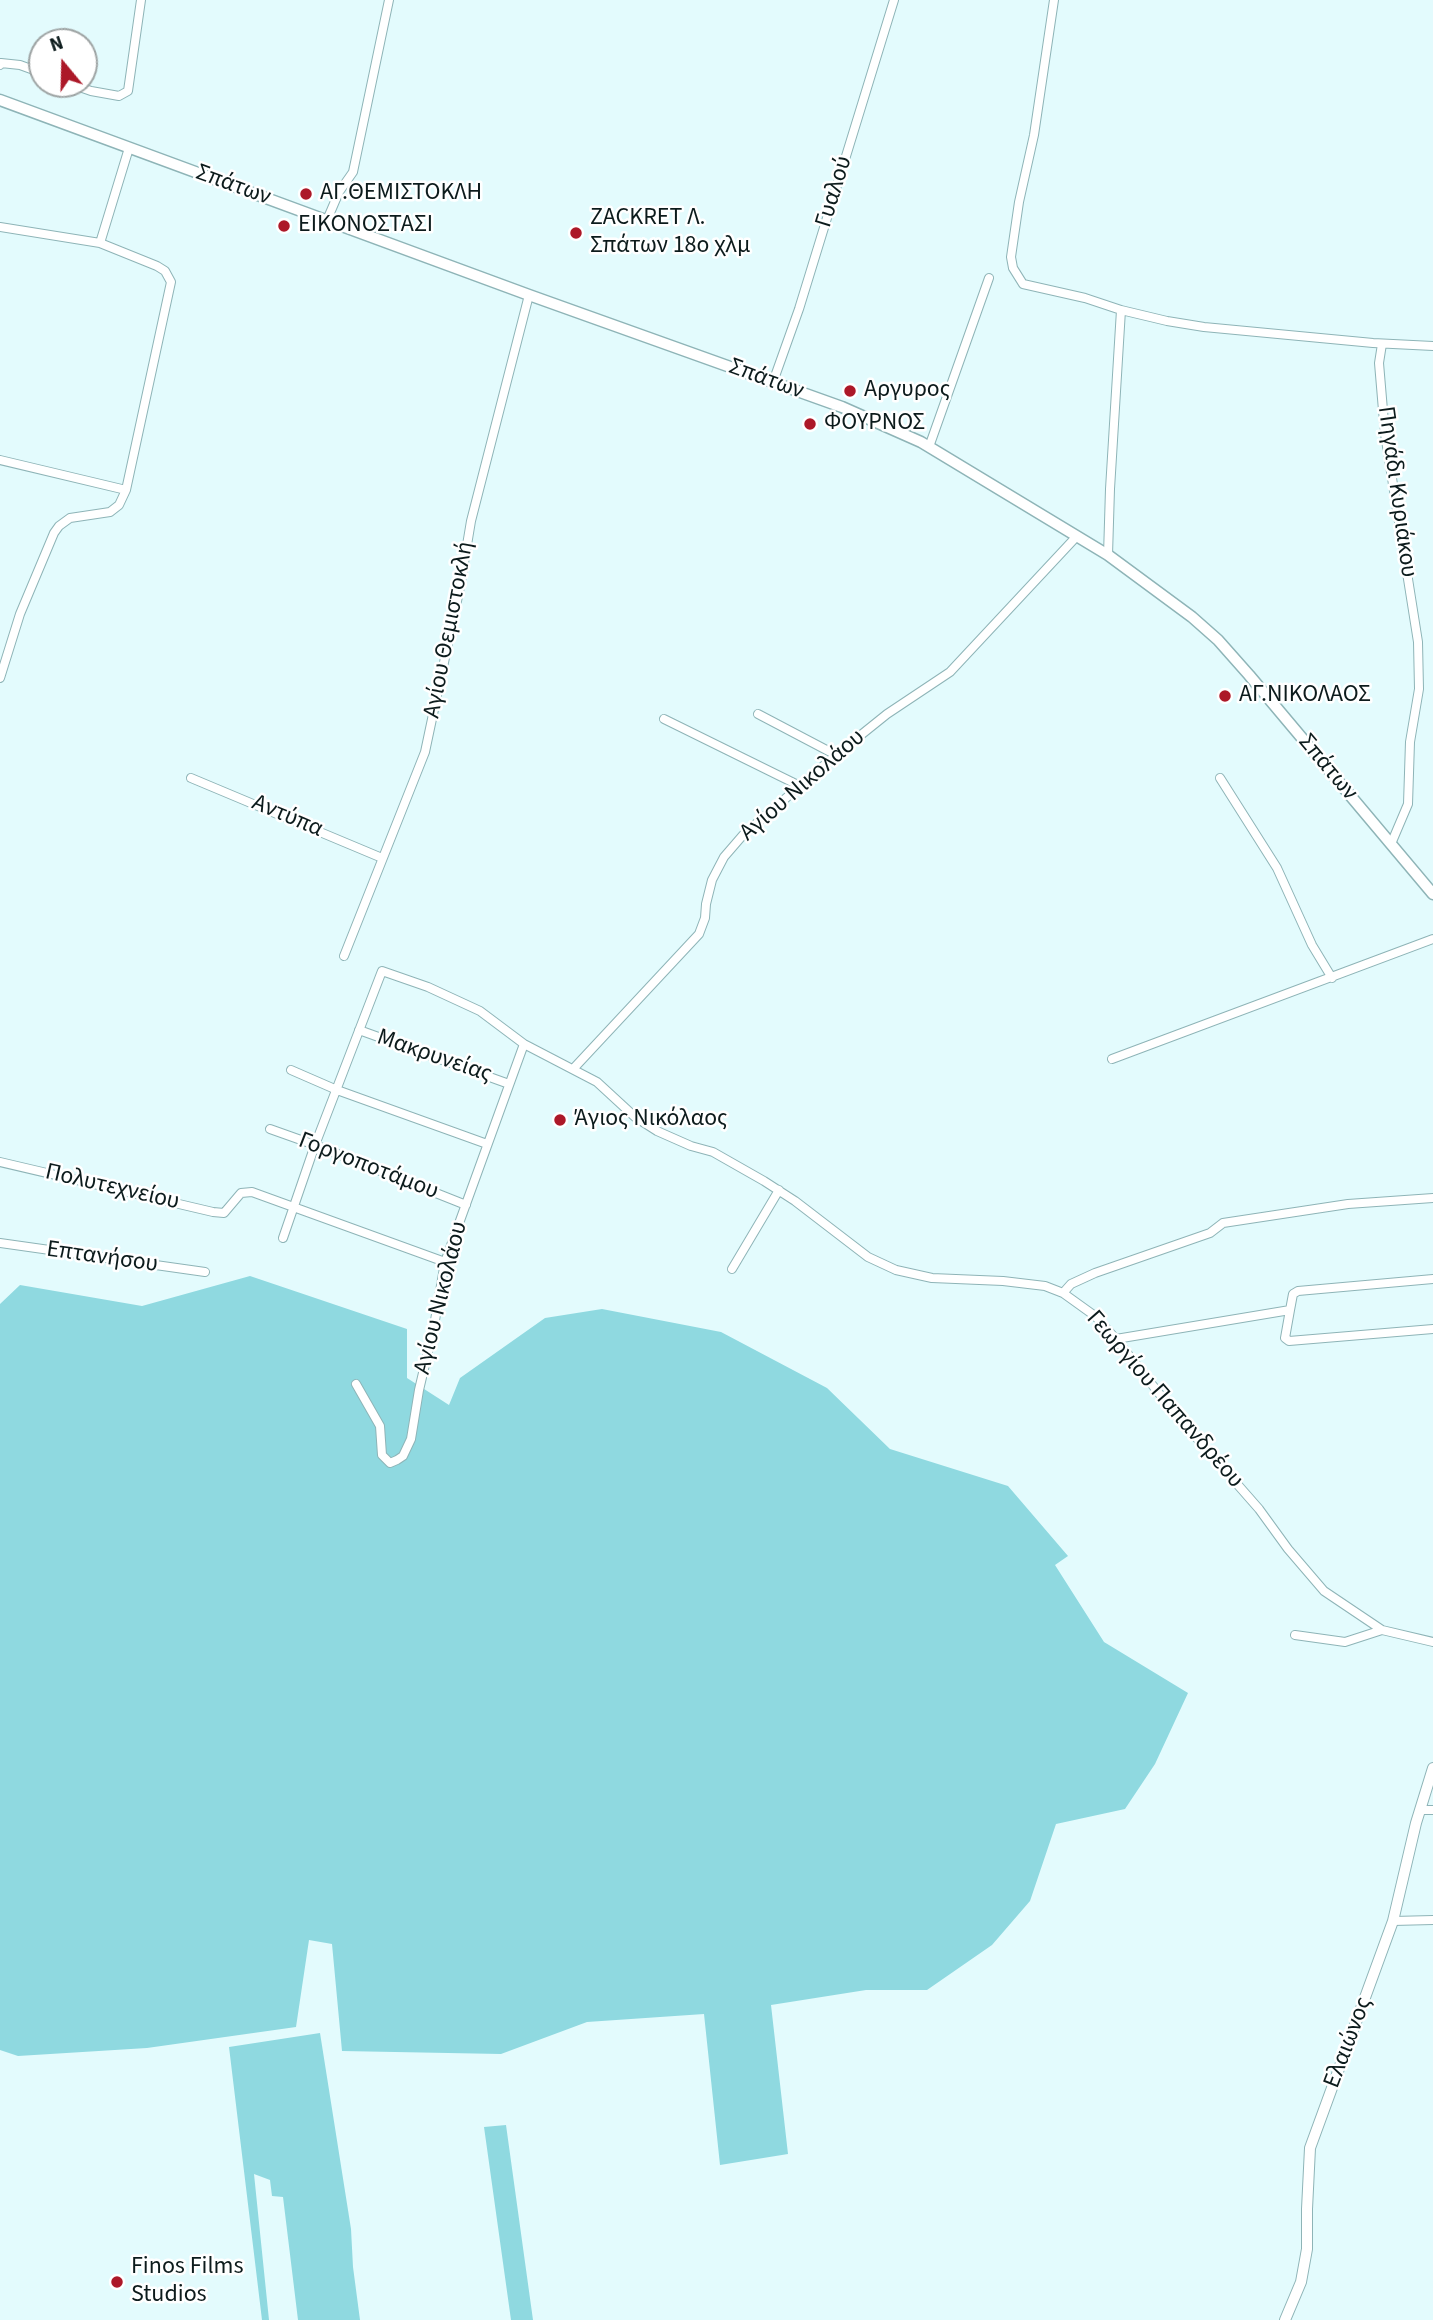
<!DOCTYPE html>
<meta charset="utf-8">
<style>
body{margin:0}
#map{position:relative;width:1433px;height:2320px;overflow:hidden;background:#e3fbfd;font-family:"Source Sans 3",sans-serif}
canvas{display:block}
.north{position:absolute;left:28px;top:28px;width:70px;height:70px;box-sizing:border-box;background:#fff;border:2px solid #9ea4a4;border-radius:50%;rotate:341deg;font-size:19px;font-weight:700;line-height:28px;text-align:center;color:#0c1b1c}
.north::after{content:'';display:block;margin:auto;width:24px;height:32px;background:#ac1828;clip-path:polygon(50% 0,100% 100%,50% 72%,0 100%)}
</style>
<div id="map">
<canvas width="1433" height="2320"></canvas>
<div class="north">N</div>
</div>
<script>
const ctx = document.querySelector('canvas').getContext('2d');
ctx.lineJoin = 'round';
function fill(path, color) {
  ctx.fillStyle = color;
  ctx.fill(path, 'evenodd');
}
function shape(rows) {
  const path = new Path2D();
  for (const r of rows) {
    path.moveTo(r[0], r[1]);
    for (let i = 2; i < r.length; i += 2) path.lineTo(r[i], r[i + 1]);
  }
  return path;
}
function strokePath(path, color, width, dash) {
  ctx.strokeStyle = color;
  ctx.lineWidth = width;
  ctx.lineCap = dash ? 'butt' : 'round';
  ctx.setLineDash(dash || []);
  ctx.stroke(path);
}
function write(font, color, halo, rows, align = 'center') {
  ctx.font = font + ' "Source Sans 3",sans-serif';
  ctx.lineWidth = 5;
  ctx.setLineDash([]);
  ctx.textBaseline = 'middle';
  ctx.strokeStyle = halo;
  ctx.fillStyle = color;
  for (const [text, x, y, turn = 0] of rows) {
    ctx.save();
    ctx.translate(x, y);
    ctx.rotate((+turn || 0) * Math.PI / 180);
    ctx.textAlign = isNaN(turn) ? turn : align;
    if (halo) ctx.strokeText(text, 0, 0);
    ctx.fillText(text, 0, 0);
    ctx.restore();
  }
}
fill(shape([
 [250,1276,407,1329,407,1378,449,1405,460,1378,545,1318,602,1309,721,1332,827,1388,890,1449,1008,1486,1068,1556,1055,1565,1104,1642,1188,1693,1155,1764,1125,1809,1056,1824,1030,1901,992,1945,927,1990,866,1990,771,2005,788,2154,720,2165,704,2014,587,2022,501,2054,342,2051,332,1944,309,1940,296,2027,147,2048,18,2056,0,2050,0,1304,20,1285,142,1306],
 [320,2033,351,2229,353,2267,360,2320,298,2320,283,2197,272,2196,270,2180,254,2174,269,2320,262,2320,229,2047],
 [506,2125,533,2320,511,2320,484,2127]
]), '#8fd9e0');
const minor = shape([
 [1054,0,1034,135,1019,202,1011,257,1013,268,1023,284,1085,298,1121,310,1110,489,1108,555],
 [0,65,1,63,20,65,42,73],
 [71,84,91,91,119,96,128,91,141,0],
 [327,220,339,192,353,172,389,0],
 [0,227,100,243,157,266,165,271,171,282,126,490,119,505,110,512,70,518,59,526,54,533,20,614,0,678],
 [100,243,129,148],
 [1121,310,1167,321,1204,327,1373,343,1433,346],
 [1382,344,1379,363,1385,434,1418,642,1419,689,1410,742,1408,804,1391,844],
 [773,382,799,309,894,0],
 [929,447,989,278],
 [0,460,126,490],
 [758,714,836,755],
 [664,719,800,786],
 [191,778,382,858],
 [1220,778,1277,868,1312,945,1332,978],
 [344,956,425,752,460,587,471,521,529,295],
 [359,1030,509,1084],
 [1112,1059,1433,939],
 [574,1068,699,934,705,918,706,904,712,880,724,857,743,835,836,755,887,714,950,672,1077,536],
 [291,1070,337,1090,487,1144],
 [270,1129,315,1145,466,1205],
 [0,1162,213,1212,224,1213,241,1193,252,1192,445,1262],
 [283,1238,315,1145,382,971,428,987,480,1011,524,1044,597,1082,635,1117,657,1131,691,1146,713,1152,764,1181,795,1201,868,1257,896,1270,932,1278,1003,1281,1045,1286,1063,1293,1095,1316,1116,1339,1173,1411,1259,1509,1288,1549,1324,1591,1382,1630,1433,1642],
 [0,1243,205,1272],
 [732,1269,779,1190],
 [1063,1293,1071,1284,1095,1273,1210,1233,1223,1223,1348,1204,1433,1198],
 [1290,1310,1285,1338,1289,1341,1433,1329],
 [1116,1339,1290,1310,1293,1294,1298,1291,1433,1279],
 [356,1384,380,1426,382,1455,390,1463,397,1460,403,1456,411,1439,419,1390,434,1326,445,1262,524,1044],
 [1295,1635,1345,1642,1382,1630],
 [1420,1810,1433,1810],
 [1393,1921,1433,1920]
]);
const tertiary = shape([
 [1285,2320,1301,2282,1307,2249,1307,2209,1310,2148,1393,1921,1416,1823,1433,1768]
]);
const secondary = shape([
 [0,100,529,295,842,407,921,442,1108,555,1192,617,1218,640,1249,675,1433,894]
]);
strokePath(minor, '#8eb4b7', 10);
strokePath(tertiary, '#8eb4b7', 12);
strokePath(secondary, '#8eb4b7', 13);
strokePath(minor, '#fff', 8);
strokePath(tertiary, '#fff', 10);
strokePath(secondary, '#fff', 10);
for (const [x, y, r, color] of [
 [306,194,7,"#ac1828"],
 [284,226,7,"#ac1828"],
 [576,233,7,"#ac1828"],
 [850,391,7,"#ac1828"],
 [810,424,7,"#ac1828"],
 [1225,696,7,"#ac1828"],
 [560,1120,7,"#ac1828"],
 [117,2282,7,"#ac1828"]
]) {
  const dot = new Path2D();
  dot.arc(x, y, r, 0, 2 * Math.PI);
  ctx.fillStyle = color;
  ctx.fill(dot);
  strokePath(dot, '#fff', 2.5);
}
write('24px', '#0c1b1c', '#fff', [
 ["Σπάτων",233,186,20],
 ["Γυαλού",835,192,-73],
 ["Σπάτων",766,380,20],
 ["Πηγάδι Κυριάκου",1396,492,82],
 ["Αγίου Θεμιστοκλή",450,630,-79],
 ["Σπάτων",1327,768,50],
 ["Αγίου Νικολάου",803,786,-41],
 ["Αντύπα",287,817,23],
 ["Μακρυνείας",434,1057,19],
 ["Γοργοποτάμου",368,1167,21],
 ["Πολυτεχνείου",112,1188,13],
 ["Επτανήσου",102,1258,8],
 ["Αγίου Νικολάου",442,1298,-76],
 ["Γεωργίου Παπανδρέου",1164,1400,49],
 ["Ελαιώνος",1349,2043,-69]
]);
write('24px', '#0c1b1c', '#fff', [
 ["ΑΓ.ΘΕΜΙΣΤΟΚΛΗ",320,194],
 ["ZACKRET Λ.",590,219],
 ["Σπάτων 18ο χλμ",590,247],
 ["ΕΙΚΟΝΟΣΤΑΣΙ",298,226],
 ["Αργυρος",864,391],
 ["ΦΟΥΡΝΟΣ",824,424],
 ["ΑΓ.ΝΙΚΟΛΑΟΣ",1239,696],
 ["Άγιος Νικόλαος",574,1120],
 ["Finos Films",131,2268],
 ["Studios",131,2296]
], 'left');
</script>
